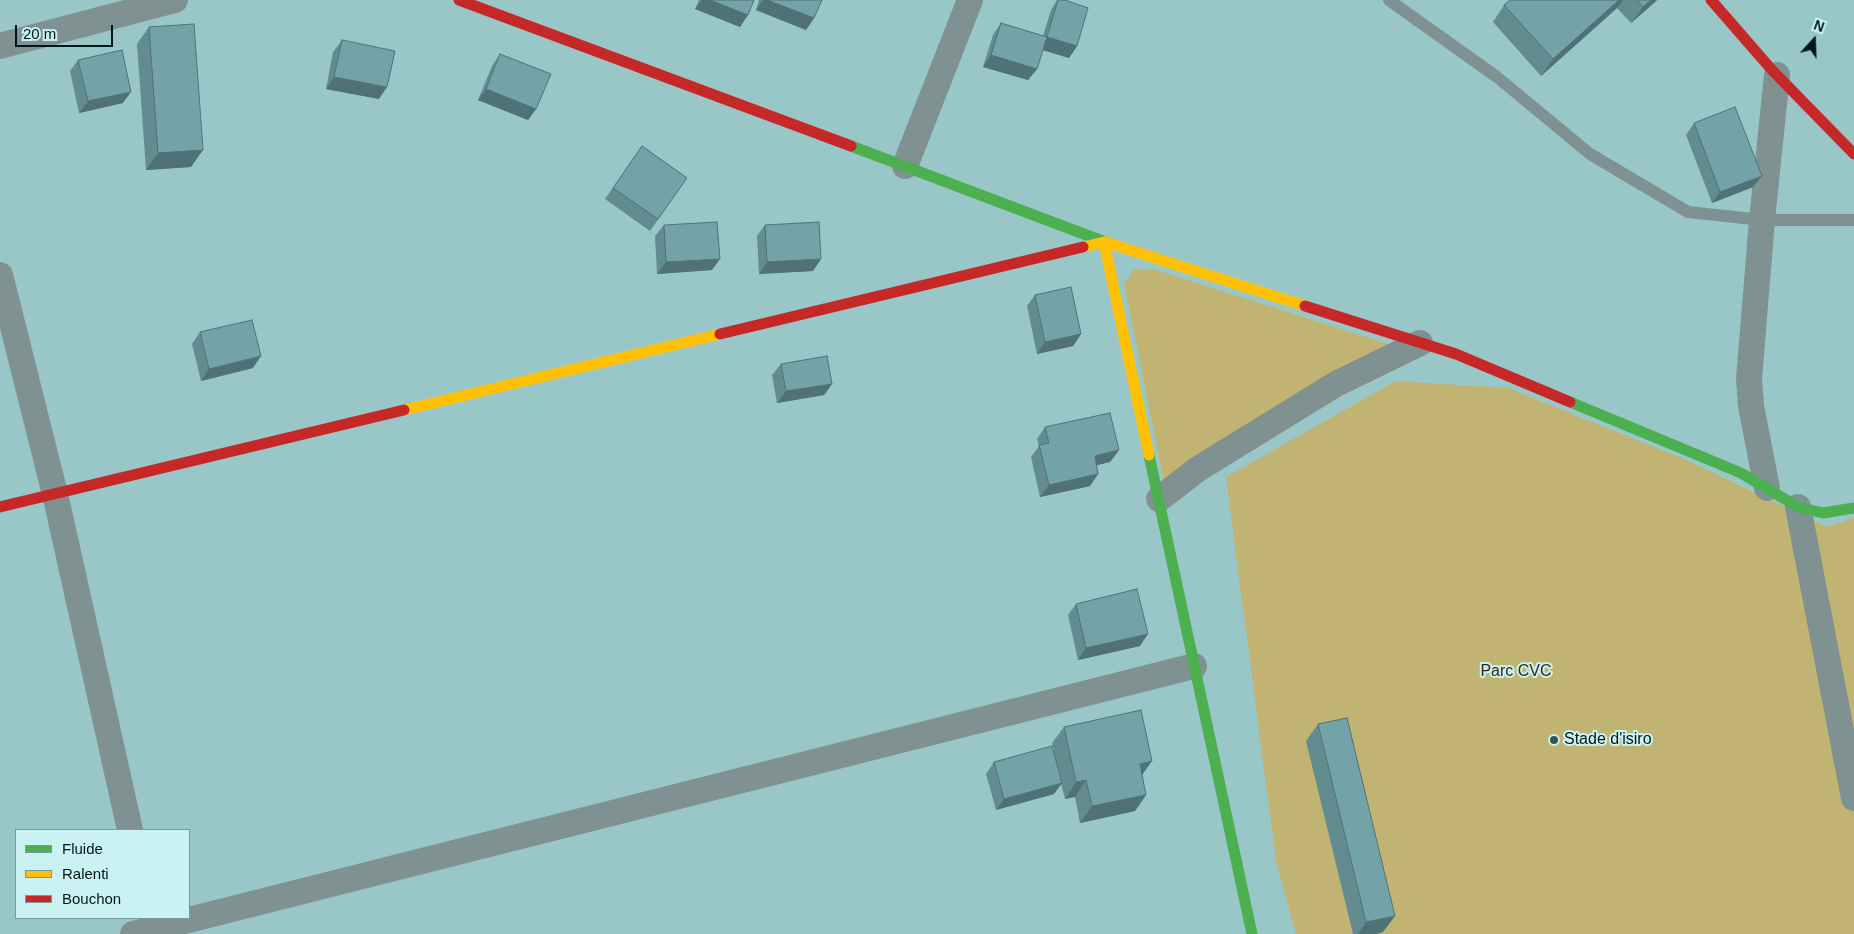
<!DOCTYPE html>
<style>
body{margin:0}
#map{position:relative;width:1854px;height:934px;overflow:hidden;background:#99c7c8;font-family:Arial,sans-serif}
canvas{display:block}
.legend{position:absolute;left:15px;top:829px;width:175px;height:90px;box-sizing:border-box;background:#caf2f3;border:1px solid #799a9b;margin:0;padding:6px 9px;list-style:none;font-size:15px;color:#001718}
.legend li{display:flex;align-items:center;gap:10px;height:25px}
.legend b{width:25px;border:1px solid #799a9b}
.north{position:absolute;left:1789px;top:15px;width:50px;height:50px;-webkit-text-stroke:4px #caf2f3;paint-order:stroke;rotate:20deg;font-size:14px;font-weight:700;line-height:20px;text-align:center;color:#001718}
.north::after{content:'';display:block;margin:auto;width:18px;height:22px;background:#001718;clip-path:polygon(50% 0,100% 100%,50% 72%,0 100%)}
.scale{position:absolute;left:15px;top:25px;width:98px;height:22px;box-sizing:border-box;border:2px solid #001718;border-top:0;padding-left:6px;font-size:15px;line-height:18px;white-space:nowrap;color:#001718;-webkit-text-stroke:4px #caf2f3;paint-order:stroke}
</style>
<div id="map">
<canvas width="1854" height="934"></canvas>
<ul class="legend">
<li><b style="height:6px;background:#4caf50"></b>Fluide</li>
<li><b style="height:6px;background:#ffc107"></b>Ralenti</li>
<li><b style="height:6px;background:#c62828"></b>Bouchon</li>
</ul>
<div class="north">N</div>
<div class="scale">20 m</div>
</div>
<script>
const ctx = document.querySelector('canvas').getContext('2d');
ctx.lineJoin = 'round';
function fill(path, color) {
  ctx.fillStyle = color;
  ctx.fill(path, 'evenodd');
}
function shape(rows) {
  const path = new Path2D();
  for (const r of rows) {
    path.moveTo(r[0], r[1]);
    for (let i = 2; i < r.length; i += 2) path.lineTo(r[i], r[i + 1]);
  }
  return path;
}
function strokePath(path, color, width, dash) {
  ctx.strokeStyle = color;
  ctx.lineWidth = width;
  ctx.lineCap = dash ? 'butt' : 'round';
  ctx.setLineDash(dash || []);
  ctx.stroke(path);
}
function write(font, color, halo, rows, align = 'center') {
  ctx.font = font + ' Arial,sans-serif';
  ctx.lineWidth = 4;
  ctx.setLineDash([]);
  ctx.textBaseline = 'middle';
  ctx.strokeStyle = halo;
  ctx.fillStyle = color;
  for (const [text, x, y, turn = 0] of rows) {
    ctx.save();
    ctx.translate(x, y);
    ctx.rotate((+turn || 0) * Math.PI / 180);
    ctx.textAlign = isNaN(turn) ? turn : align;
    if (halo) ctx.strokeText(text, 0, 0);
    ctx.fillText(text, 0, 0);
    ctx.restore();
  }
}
fill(shape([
 [1153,269,1391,345,1164,483,1124,283,1134,270],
 [1396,381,1508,388,1684,459,1827,527,1854,518,1854,934,1296,934,1276,861,1226,477]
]), '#c1b372');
strokePath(shape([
 [1389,0,1497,77,1590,154,1688,212,1762,220,1854,220]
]), '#809192', 12);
strokePath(shape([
 [0,46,175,0],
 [905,166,970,0],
 [0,275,55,494,130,830],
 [1767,488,1751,406,1749,379,1762,220,1777,75],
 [1159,499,1198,469,1336,384,1420,343],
 [1798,507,1854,798],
 [133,934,1194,666]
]), '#809192', 26);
strokePath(shape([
 [851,146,1105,242],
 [1570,402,1741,473,1798,507,1823,513,1854,508],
 [1149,455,1252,934]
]), '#4caf50', 11);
strokePath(shape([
 [1105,242,1305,306],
 [1083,247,1104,242,1149,455],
 [404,410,720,334]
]), '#ffc107', 11);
strokePath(shape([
 [459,0,851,146],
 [1711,0,1772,70,1854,154],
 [1305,306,1456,354,1570,402],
 [720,334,1083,247],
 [0,507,404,410]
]), '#c62828', 11);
fill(shape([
 [699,0,754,0,740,27,695,9],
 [759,0,822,0,814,18,806,30,756,10],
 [1057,0,1058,0,1077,46,1069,58,1043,50,1037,69,1028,80,983,67,993,35,1001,23,1043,36,1051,10],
 [1510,0,1657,0,1654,3,1631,23,1617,8,1541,76,1493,22,1504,5],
 [149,27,191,167,146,170,137,44],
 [342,40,379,99,326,89,333,52],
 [500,54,536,109,528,120,478,100,492,66],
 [78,60,123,103,79,113,70,71],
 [1694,123,1753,187,1712,203,1686,135],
 [642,146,687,178,650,231,605,199],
 [664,225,712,270,657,274,655,236],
 [765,225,821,259,813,271,759,274,757,236],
 [1035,295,1081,334,1073,346,1037,354,1027,306],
 [200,332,253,368,201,381,192,344],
 [781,364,832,384,824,395,777,403,772,375],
 [1045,427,1119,450,1110,462,1096,465,1098,474,1090,486,1040,497,1031,457,1039,446,1037,439],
 [1076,604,1140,646,1078,660,1068,615],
 [1318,724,1383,932,1376,934,1353,934,1306,741],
 [1064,727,1142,775,1146,795,1135,811,1080,823,1075,797,1065,799,1061,784,1054,794,996,810,986,774,994,762,1054,750,1052,743]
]), '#638c91');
fill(shape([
 [702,0,710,0,748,15,740,27,695,9],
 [763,0,767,0,814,18,806,30,756,10],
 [1619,0,1623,0,1617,8,1541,76,1553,59],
 [1651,0,1657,0,1654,3,1631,23,1643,7],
 [1047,37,1077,46,1069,58,1039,49],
 [991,55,1037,69,1028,80,983,67],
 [334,77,387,87,379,99,326,89],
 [486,89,536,109,528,120,478,100],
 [131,92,123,103,79,113,88,101],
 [203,150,191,167,146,170,158,153],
 [1762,176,1753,187,1712,203,1720,192],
 [720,259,712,270,657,274,666,262],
 [821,259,813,271,759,274,767,262],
 [1081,334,1073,346,1037,354,1045,342],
 [261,356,253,368,201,381,209,369],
 [832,384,824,395,777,403,786,391],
 [1119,450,1110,462,1086,468,1095,456],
 [1098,474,1090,486,1040,497,1049,485],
 [1148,634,1140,646,1078,660,1086,648],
 [1152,761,1140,778,1140,764],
 [1086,780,1075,797,1065,799,1076,782],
 [1062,783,1054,794,996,810,1004,799],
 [1146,795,1135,811,1080,823,1092,806],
 [1395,916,1383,932,1376,934,1358,934,1366,922]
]), '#507276');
const building = shape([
 [710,0,754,0,748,15,710,0],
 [767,0,822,0,814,18,767,0],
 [1058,0,1065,0,1088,8,1077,46,1047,37,1058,0],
 [1510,0,1619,0,1553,59,1504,5,1510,0],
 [1637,0,1651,0,1643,7,1637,0],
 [1001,23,1047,37,1037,69,991,55,1001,23],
 [194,24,203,150,158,153,149,27,194,24],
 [342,40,395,51,387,87,334,77,342,40],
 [122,50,131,92,88,101,78,60,122,50],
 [500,54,551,74,536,109,486,89,500,54],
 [1735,107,1762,176,1720,192,1694,123,1735,107],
 [642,146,687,178,658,219,613,188,642,146],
 [717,222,720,259,666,262,664,225,717,222],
 [819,222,821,259,767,262,765,225,819,222],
 [1071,287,1081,334,1045,342,1035,295,1071,287],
 [252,320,261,356,209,369,200,332,252,320],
 [827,356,832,384,786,391,781,364,827,356],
 [1110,413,1119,450,1095,456,1098,474,1049,485,1039,445,1049,443,1045,427,1110,413],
 [1137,589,1148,634,1086,648,1076,604,1137,589],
 [1141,710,1152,761,1140,764,1146,795,1092,806,1086,780,1076,782,1064,727,1141,710],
 [1347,718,1395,916,1366,922,1318,724,1347,718],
 [1052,746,1062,783,1004,799,994,762,1052,746]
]);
fill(building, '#73a3a9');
strokePath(building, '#507276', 1);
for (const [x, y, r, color] of [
 [1554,740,5,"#365556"]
]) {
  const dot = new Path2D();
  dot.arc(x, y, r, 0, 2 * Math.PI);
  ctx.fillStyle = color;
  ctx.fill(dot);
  strokePath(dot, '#caf2f3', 2);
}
write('16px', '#332815', '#caf2f3', [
 ["Parc CVC",1516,672]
]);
write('16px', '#001718', '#caf2f3', [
 ["Stade d'isiro",1564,740]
], 'left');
</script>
